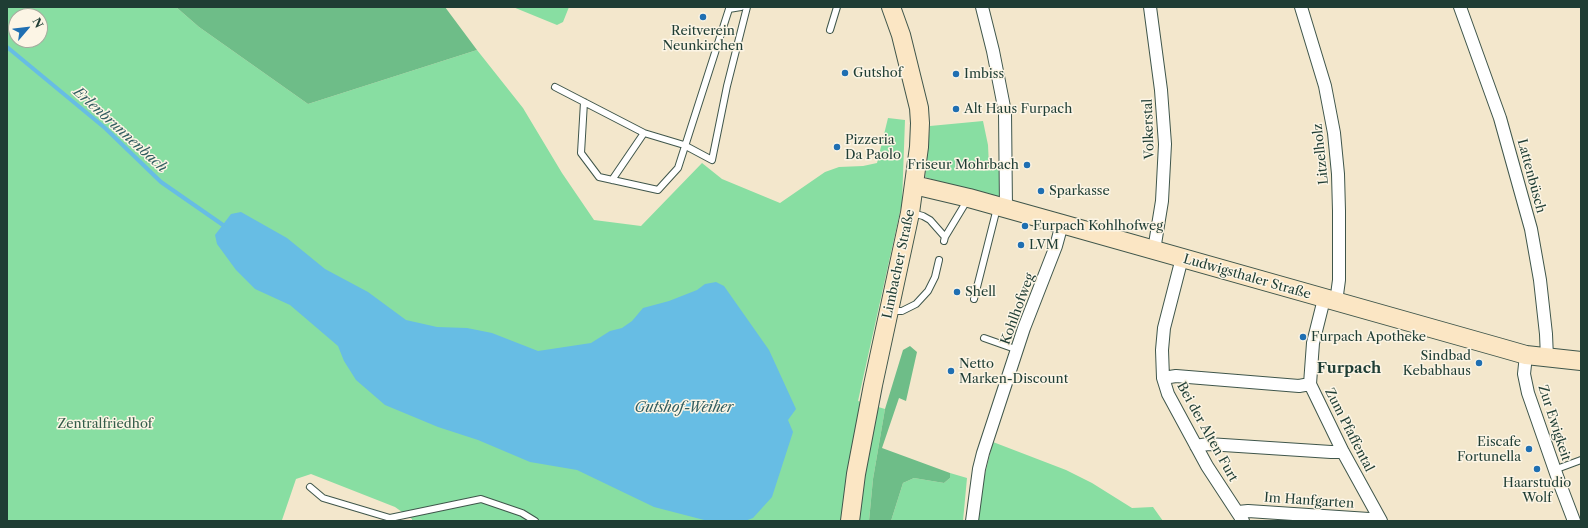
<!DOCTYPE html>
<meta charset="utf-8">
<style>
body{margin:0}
#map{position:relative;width:1588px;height:528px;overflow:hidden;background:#f3e7cc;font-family:"Libre Caslon Text",serif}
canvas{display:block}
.frame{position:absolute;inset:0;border:8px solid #1f3d34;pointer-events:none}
.north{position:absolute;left:8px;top:8px;width:40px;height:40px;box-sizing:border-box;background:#fcf5e5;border:1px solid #a4ab9e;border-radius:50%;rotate:62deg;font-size:11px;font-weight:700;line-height:16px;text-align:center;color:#1f3d34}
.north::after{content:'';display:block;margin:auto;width:14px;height:18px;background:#1f6fb2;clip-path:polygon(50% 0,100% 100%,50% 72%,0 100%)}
</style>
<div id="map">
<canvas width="1588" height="528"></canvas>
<div class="frame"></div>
<div class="north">N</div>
</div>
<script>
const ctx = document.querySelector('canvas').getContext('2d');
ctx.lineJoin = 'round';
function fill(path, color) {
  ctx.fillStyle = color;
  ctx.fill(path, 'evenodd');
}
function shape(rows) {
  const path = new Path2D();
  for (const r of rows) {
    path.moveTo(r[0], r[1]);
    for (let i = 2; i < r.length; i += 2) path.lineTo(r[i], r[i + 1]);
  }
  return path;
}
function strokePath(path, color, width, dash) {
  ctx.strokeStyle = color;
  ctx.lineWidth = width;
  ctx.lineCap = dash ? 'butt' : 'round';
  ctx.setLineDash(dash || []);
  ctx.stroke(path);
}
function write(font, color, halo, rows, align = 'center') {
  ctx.font = font + ' "Libre Caslon Text",serif';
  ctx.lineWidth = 3;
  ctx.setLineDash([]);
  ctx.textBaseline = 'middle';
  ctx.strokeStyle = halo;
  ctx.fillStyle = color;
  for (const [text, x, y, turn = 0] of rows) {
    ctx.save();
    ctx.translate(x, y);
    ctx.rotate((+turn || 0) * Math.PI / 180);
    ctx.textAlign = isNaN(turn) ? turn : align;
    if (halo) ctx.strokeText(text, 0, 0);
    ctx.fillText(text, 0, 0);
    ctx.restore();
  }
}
fill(shape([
 [7,7,176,7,199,27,308,104,477,50,523,108,562,173,594,220,641,226,702,163,722,179,780,203,825,172,839,167,863,166,877,163,888,118,905,120,902,203,858,401,885,409,873,479,869,521,412,521,412,519,395,507,311,474,296,479,282,520,284,521,7,521],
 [16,16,40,16,40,40,16,40],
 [513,7,569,7,563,22,557,25],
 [983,121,988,145,989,166,1001,165,1002,201,925,177,930,126],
 [993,442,1066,470,1092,483,1132,508,1153,507,1163,521,977,521,981,490],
 [950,473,967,478,963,521,891,521,903,483,914,478,944,483,950,478]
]), '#88dea2');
fill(shape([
 [176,7,445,7,477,50,308,104,199,27],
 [910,346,917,352,906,401,899,398,882,448,950,473,950,478,944,483,914,478,903,483,891,521,869,521,873,479,885,409,903,350]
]), '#6ebd88');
fill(shape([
 [241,212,287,238,325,269,368,292,406,320,437,327,467,328,492,333,538,351,591,343,610,331,622,328,632,321,643,308,669,301,697,290,705,284,716,282,724,286,769,350,796,409,788,420,793,432,772,497,753,518,745,521,708,521,654,507,577,470,530,462,478,440,438,427,385,405,356,380,344,361,338,346,290,305,255,289,236,270,217,244,215,235,231,214]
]), '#67bde4');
strokePath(shape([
 [7,47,105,128,161,182,223,225]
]), '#67bde4', 4);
const lane = shape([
 [830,30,837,7],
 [555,87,644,133,684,145,712,160,727,86,747,7],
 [584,102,581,153,599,177,658,190,678,168,729,9,741,7],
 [612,180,644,133],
 [912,213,923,216,930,220,945,237],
 [944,241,945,237,968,199],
 [974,299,997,208],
 [891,311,902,311,916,304,928,291,935,277,939,260],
 [984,338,1018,350],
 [1554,470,1581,460],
 [310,487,323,498,390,518,481,499,522,513,535,521]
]);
const street = shape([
 [982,7,993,51,1005,112,1006,208],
 [1150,7,1161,90,1165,144,1162,201,1154,250],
 [1301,7,1325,86,1334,133,1338,174,1339,211,1339,280,1336,302],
 [1460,7,1500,118,1531,229,1540,280,1546,334,1547,358],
 [1182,258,1164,328,1162,350,1163,378,1168,394,1207,466,1243,521],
 [1324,299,1313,343,1310,384,1343,452,1381,521],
 [1526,355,1524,374,1528,393,1558,479,1574,521],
 [1163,378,1176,376,1299,386,1310,384],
 [1196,446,1208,444,1331,452,1343,452],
 [1238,512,1248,511,1369,519,1379,518],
 [972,521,979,469,983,453,1024,328,1056,246,1062,224]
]);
const secondary = shape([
 [914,185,969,198,1062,224,1498,347,1526,355,1581,361],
 [850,521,856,474,873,385,910,213,919,147,920,123,919,108,901,35,891,7]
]);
strokePath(lane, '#3f564b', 8);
strokePath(street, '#3f564b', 14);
strokePath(secondary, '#3f564b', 20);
strokePath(lane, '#fff', 6);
strokePath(street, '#fff', 12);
strokePath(secondary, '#fbe6c4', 18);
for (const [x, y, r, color] of [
 [703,17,4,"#1f6fb2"],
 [845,73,4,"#1f6fb2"],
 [956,74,4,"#1f6fb2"],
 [956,109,4,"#1f6fb2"],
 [837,147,4,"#1f6fb2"],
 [1027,165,4,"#1f6fb2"],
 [1041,191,4,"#1f6fb2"],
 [1025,226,4,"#1f6fb2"],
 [1021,245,4,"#1f6fb2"],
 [957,292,4,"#1f6fb2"],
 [1303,337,4,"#1f6fb2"],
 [1479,363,4,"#1f6fb2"],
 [951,371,4,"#1f6fb2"],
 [1529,449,4,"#1f6fb2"],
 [1537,469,4,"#1f6fb2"]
]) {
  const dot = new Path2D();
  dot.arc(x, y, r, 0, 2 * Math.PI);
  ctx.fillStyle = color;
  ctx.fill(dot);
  strokePath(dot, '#fcf5e5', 1.5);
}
write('13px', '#1f3d34', '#fcf5e5', [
 ["Reitverein",703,31,"center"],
 ["Neunkirchen",703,46,"center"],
 ["Gutshof",853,73],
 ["Imbiss",964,74],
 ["Alt Haus Furpach",964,109],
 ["Pizzeria",845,140],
 ["Da Paolo",845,155],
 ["Friseur Mohrbach",1019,165,"right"],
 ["Sparkasse",1049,191],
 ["Furpach Kohlhofweg",1033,226],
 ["LVM",1029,245],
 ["Shell",965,292],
 ["Furpach Apotheke",1311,337],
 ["Sindbad",1471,356,"right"],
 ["Kebabhaus",1471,371,"right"],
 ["Netto",959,364],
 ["Marken-Discount",959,379],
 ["Eiscafe",1521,442,"right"],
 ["Fortunella",1521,457,"right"],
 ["Haarstudio",1537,483,"center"],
 ["Wolf",1537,498,"center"]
], 'left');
write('13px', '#1f3d34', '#fcf5e5', [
 ["Volkerstal",1149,129,-92],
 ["Litzelholz",1321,154,-96],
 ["Lattenbüsch",1531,176,75],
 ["Limbacher Straße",899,264,-78],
 ["Ludwigsthaler Straße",1247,277,16],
 ["Kohlhofweg",1018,309,-70],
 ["Zur Ewigkeit",1554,423,72],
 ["Zum Pfaffental",1349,430,63],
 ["Bei der Alten Furt",1207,432,61],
 ["Im Hanfgarten",1309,501,4]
]);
write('13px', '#345d4a', '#fcf5e5', [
 ["Zentralfriedhof",105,424]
]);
write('italic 14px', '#315d60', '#fcf5e5', [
 ["Erlenbrunnenbach",120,130,42],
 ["Gutshof-Weiher",684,408]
]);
write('bold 15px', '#1f3d34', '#fcf5e5', [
 ["Furpach",1349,369]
]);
</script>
